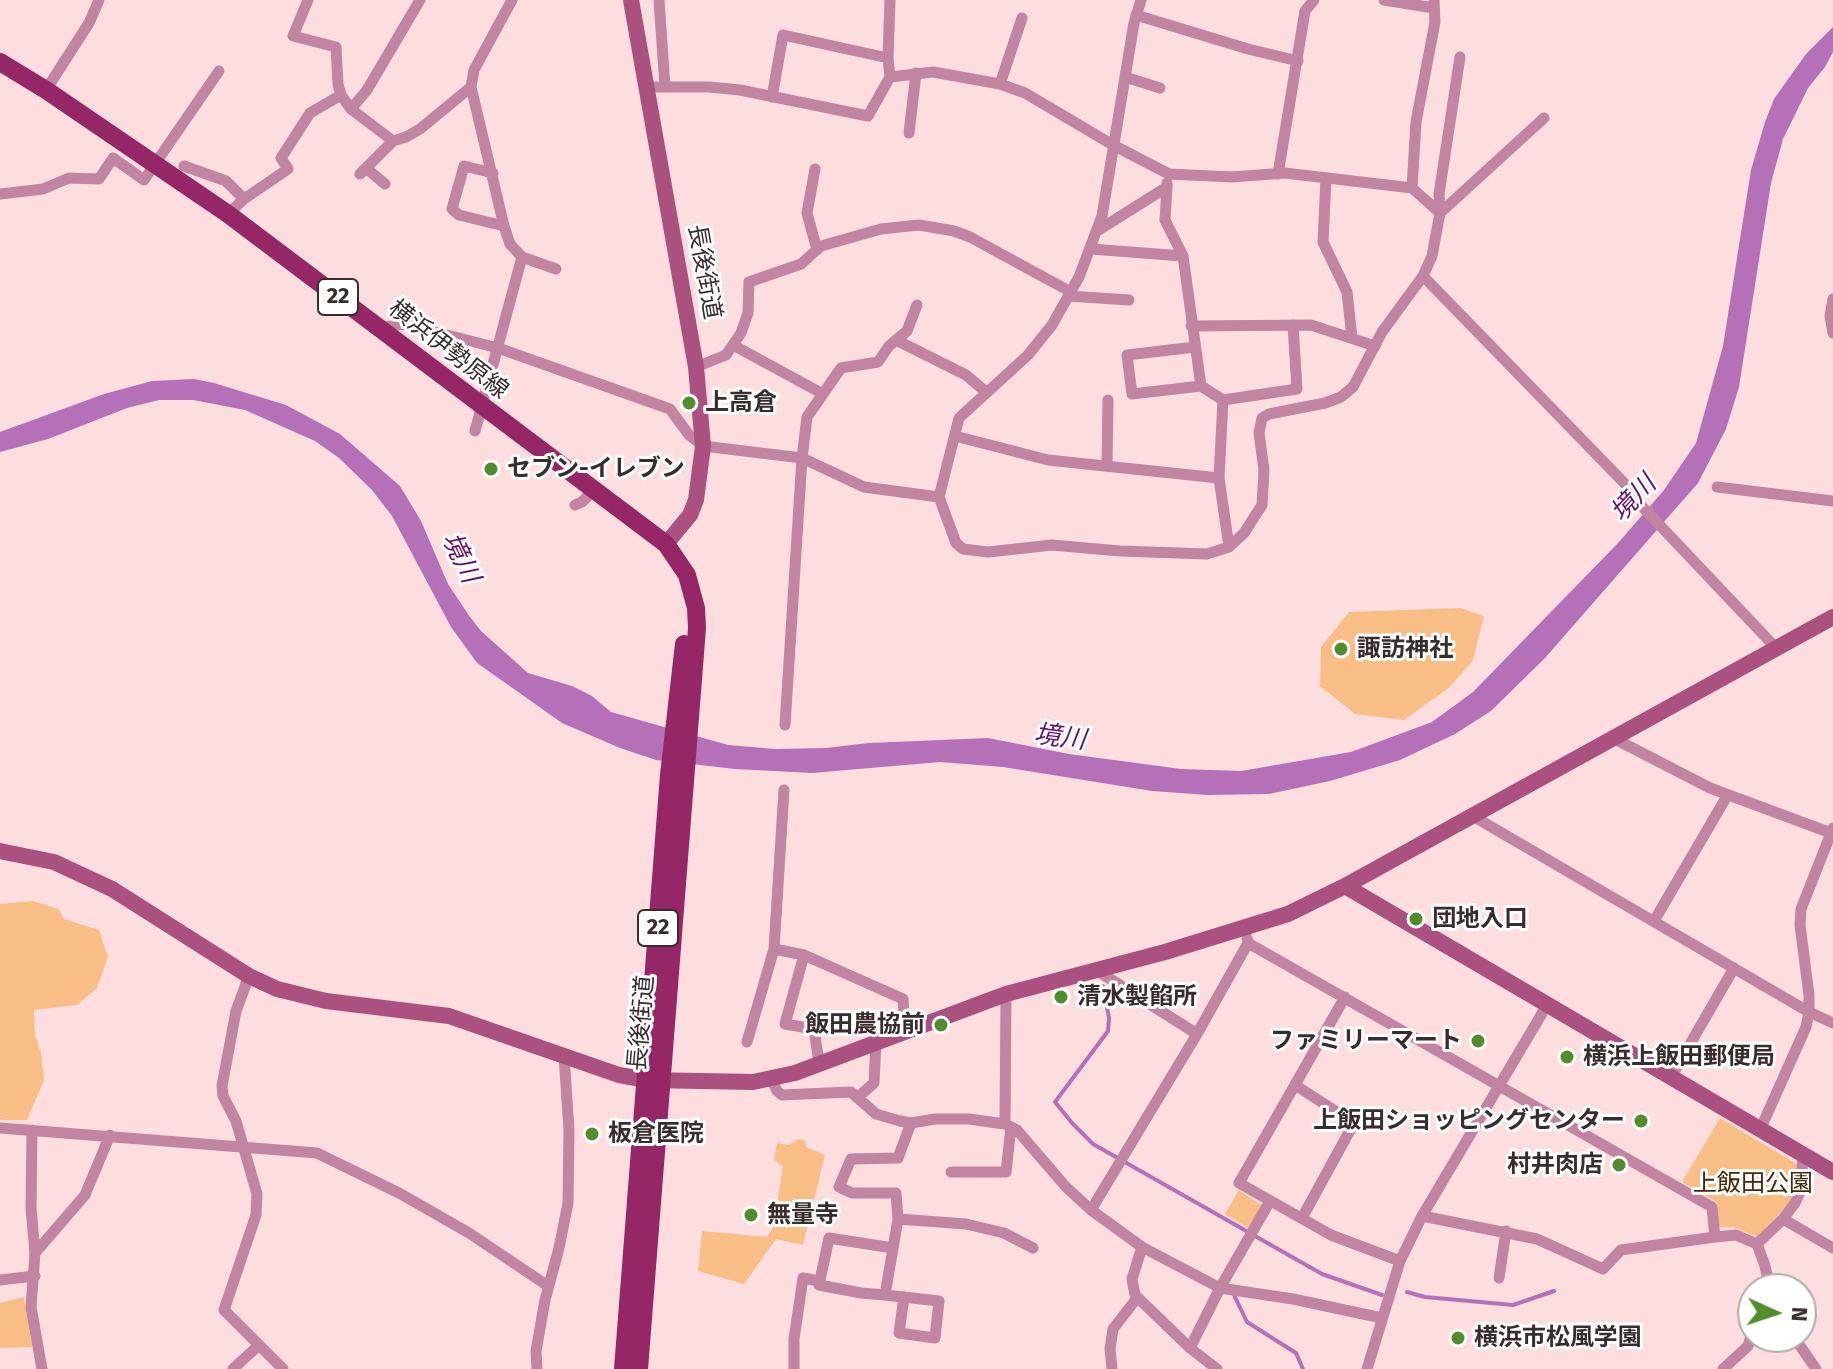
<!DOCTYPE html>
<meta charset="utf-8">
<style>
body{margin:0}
#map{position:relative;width:1833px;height:1369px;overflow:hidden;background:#fedddf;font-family:"Fira Sans",sans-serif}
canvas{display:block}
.north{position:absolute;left:1737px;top:1273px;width:80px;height:80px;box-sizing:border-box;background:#fff;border:2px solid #b0abab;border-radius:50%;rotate:93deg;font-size:22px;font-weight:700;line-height:32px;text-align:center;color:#392c2d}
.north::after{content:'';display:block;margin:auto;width:28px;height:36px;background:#518d2c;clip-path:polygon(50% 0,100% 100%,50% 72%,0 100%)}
</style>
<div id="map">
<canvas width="1833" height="1369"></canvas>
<div class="north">N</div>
</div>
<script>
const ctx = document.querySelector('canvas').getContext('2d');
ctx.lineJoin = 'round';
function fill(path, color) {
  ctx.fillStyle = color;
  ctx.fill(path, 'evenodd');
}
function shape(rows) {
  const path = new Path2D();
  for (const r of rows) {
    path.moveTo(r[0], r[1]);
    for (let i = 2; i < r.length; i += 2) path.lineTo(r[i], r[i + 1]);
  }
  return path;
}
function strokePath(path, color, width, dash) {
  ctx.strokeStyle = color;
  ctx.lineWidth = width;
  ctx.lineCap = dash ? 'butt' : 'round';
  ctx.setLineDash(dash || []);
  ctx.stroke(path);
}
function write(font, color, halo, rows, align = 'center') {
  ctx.font = font + ' "Fira Sans","Noto Sans JP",sans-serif';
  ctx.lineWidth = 6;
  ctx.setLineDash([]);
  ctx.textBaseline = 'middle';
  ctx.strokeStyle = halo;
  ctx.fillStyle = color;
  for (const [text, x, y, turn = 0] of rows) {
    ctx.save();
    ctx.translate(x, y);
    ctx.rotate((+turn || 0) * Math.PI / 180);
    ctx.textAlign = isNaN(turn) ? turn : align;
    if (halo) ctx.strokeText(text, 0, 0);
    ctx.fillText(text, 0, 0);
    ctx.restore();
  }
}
fill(shape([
 [1460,608,1484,616,1473,660,1450,687,1404,720,1355,714,1320,686,1321,647,1349,612],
 [33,901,58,909,64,919,99,930,108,957,97,988,77,1005,34,1010,35,1035,41,1053,44,1080,27,1120,5,1120,0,1119,0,904],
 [1720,1118,1800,1166,1797,1187,1793,1196,1783,1210,1757,1237,1734,1227,1719,1227,1717,1202,1682,1182],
 [798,1139,805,1141,806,1147,825,1155,803,1245,776,1239,744,1284,698,1271,702,1231,767,1237,773,1227,783,1166,774,1160,777,1143,789,1145],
 [1239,1190,1262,1206,1250,1229,1225,1214],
 [24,1297,32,1347,0,1348,0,1303]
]), '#f9bd86');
fill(shape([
 [1833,27,1833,52,1825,67,1808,88,1783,139,1771,183,1739,387,1726,429,1698,483,1545,658,1491,711,1455,734,1400,760,1330,781,1269,794,1208,795,1152,791,1003,767,940,762,812,773,735,769,656,760,620,748,562,723,477,663,451,627,392,516,372,490,339,458,315,441,245,410,193,400,159,400,127,408,48,439,0,452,0,432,104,394,152,381,194,379,214,383,286,405,340,434,400,486,421,521,448,584,470,617,481,631,528,673,572,686,592,696,611,712,728,745,775,749,826,748,869,743,988,738,1069,754,1181,769,1241,771,1351,752,1432,722,1473,692,1619,542,1664,490,1696,443,1723,346,1751,170,1765,122,1774,99,1806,54]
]), '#b571b8');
strokePath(shape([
 [1103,986,1109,1018,1108,1031,1055,1102,1072,1123,1093,1144,1322,1274,1382,1295],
 [1407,1292,1425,1297,1513,1305,1554,1291],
 [1234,1295,1247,1322,1296,1353,1303,1369]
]), '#b571b8', 4);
strokePath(shape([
 [308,0,293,36,336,47,338,84,341,95],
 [659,0,665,87],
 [1141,0,1134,23,1102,216,1079,277,1052,325,1028,355,959,418,939,497,956,543,963,549,988,552,1052,545,1120,551,1207,554,1229,547,1244,533,1262,505,1264,470,1259,433,1262,418,1269,414,1325,403,1341,397,1353,387,1382,332,1423,276,1432,256,1440,213,1544,118],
 [1384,0,1434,8],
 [1136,15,1248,49,1298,61],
 [890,77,933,72,1000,84,1025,93,1113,145,1169,174,1232,177,1285,173,1412,188,1440,213],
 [1125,77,1160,88],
 [1000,84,1022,18],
 [471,87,504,226,510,244,522,257,475,431],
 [647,87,709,87,740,90,868,116,890,77,888,58,890,0],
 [46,90,89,23,99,0],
 [772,97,783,35,888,58],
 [351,109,393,141,406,137,420,129,471,87,474,70,512,0],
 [909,133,916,73],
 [184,166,226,181,244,199],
 [366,168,385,184],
 [815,169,807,213,817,250],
 [493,173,464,166,452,209,459,215,504,226],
 [360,174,393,141],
 [1278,174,1305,11,1314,0],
 [1326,178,1323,242,1347,292,1352,338],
 [1167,187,1165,220,1183,256,1201,386,1223,400,1219,478,1229,547],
 [1412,188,1416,122,1435,22,1434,0],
 [0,194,43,189,69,178,99,179,113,158,144,180,219,71],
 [1440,213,1439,194,1460,57],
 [228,214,244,199,288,169,281,158,310,113,341,95,351,109,367,90,420,0],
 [1097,231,1167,187,1167,183],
 [1091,249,1183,256],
 [522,257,556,269],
 [1423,276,1632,491,1634,498,1776,648],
 [1068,296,1129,300],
 [1833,299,1830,316,1833,333],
 [1191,326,1311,325,1375,346],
 [379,328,404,324,498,348,670,409,689,435,703,446,802,458,864,487,939,497],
 [896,340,966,375,986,392],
 [733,345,823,394],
 [1195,347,1127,355,1132,394,1201,386],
 [696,367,726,355,741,333,748,313,749,282,801,264,821,246,881,229,919,225,954,231,970,237,1071,292],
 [1223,400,1297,389,1293,325],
 [955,436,1048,460,1219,478],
 [1107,466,1108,400],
 [1717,487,1833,501],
 [575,505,582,502,593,491],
 [785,725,802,458,807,417,841,368,878,362,889,346,907,331,917,305],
 [1613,738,1710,788,1831,833],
 [1471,815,1809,1012,1833,1023],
 [1654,921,1727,796],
 [1248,943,1712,1207,1715,1237,1736,1235,1757,1244,1765,1266,1770,1289],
 [774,949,804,955,903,999,905,1030],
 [804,955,785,1024,814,1029,819,1063],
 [1096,970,1197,1034],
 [249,976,236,1011,222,1086,223,1096,236,1121,257,1194,256,1215,224,1310,283,1369],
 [1006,994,1005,1124,1017,1130,1066,1187,1091,1210,1142,1247,1220,1288,1293,1299,1382,1318],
 [1345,997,1239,1183,1331,1235,1400,1261],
 [747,1042,774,949,784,790],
 [1671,1077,1734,968],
 [771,1078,777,1091,782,1095,851,1092,876,1114,900,1121,911,1123,935,1119,969,1119,1005,1124],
 [1295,1085,1354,1123,1302,1218],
 [858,1097,874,1083,876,1042],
 [0,1128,317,1153,399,1193,469,1233,548,1286],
 [32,1130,31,1208,35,1253,31,1307,42,1369],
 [1760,1130,1806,1027,1809,1012,1809,995,1800,925,1801,909,1833,828],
 [951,1172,1006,1172,1011,1127],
 [1091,1210,1197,1034,1248,943,1247,938],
 [1422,1216,1537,1239,1603,1269,1621,1250,1715,1237],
 [898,1219,966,1224,1004,1233,1033,1248],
 [1783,1219,1833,1248],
 [1757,1244,1783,1219,1795,1203,1801,1190,1803,1154],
 [1142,1247,1132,1279,1135,1295,1190,1348],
 [893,1248,829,1238,819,1285,861,1293,885,1295,939,1301,935,1338,899,1333,904,1297],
 [35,1253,85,1195,110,1135],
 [1499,1278,1506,1231],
 [0,1280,35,1276],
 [885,1295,898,1219,896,1193,852,1193,839,1187,851,1159,898,1158,911,1123],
 [1794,1337,1816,1369],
 [233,1369,259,1345],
 [537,1369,536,1351,545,1300,559,1248,568,1203,569,1130,564,1056],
 [794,1369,794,1339,803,1278,819,1281],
 [1112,1369,1110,1349,1113,1329,1137,1298],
 [1217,1369,1190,1348,1220,1288,1270,1201],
 [1367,1369,1400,1261,1422,1216,1547,1005],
 [1723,1369,1748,1346,1753,1329]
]), '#c184a1', 11);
strokePath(shape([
 [631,0,696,367,703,446,696,500,690,515,666,544],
 [0,851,54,862,112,889,249,976,277,989,326,1001,449,1016,619,1075,647,1080,753,1082,795,1073,1006,994,1165,952,1288,914,1345,886,1833,617],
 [1345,886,1833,1172]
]), '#aa517f', 16);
strokePath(shape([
 [0,62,46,90,228,214,666,544,687,575,696,608,697,628,639,1369],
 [623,1369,669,775,684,644]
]), '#962767', 18);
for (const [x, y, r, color] of [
 [689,403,8,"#518d2c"],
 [491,469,8,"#518d2c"],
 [1341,649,8,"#518d2c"],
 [1416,919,8,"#518d2c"],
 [1061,997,8,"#518d2c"],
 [941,1025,8,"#518d2c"],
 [1478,1041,8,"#518d2c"],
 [1567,1057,8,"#518d2c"],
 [1641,1121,8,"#518d2c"],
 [592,1134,8,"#518d2c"],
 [1619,1165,8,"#518d2c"],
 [751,1215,8,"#518d2c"],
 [1458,1338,8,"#518d2c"]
]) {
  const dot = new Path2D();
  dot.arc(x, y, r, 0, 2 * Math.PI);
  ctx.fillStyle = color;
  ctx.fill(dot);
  strokePath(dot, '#fff', 3);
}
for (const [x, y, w] of [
 [338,297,40],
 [658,928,40]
]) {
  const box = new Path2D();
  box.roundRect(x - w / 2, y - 18, w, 36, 6);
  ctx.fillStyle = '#fff';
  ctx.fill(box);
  strokePath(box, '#392c2d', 2);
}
write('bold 22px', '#392c2d', null, [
 ["22",338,297],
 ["22",658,928]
]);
write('24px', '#392c2d', '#fff', [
 ["長後街道",704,272,80],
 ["横浜伊勢原線",448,350,38],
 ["長後街道",642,1023,-85]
]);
write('bold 24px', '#392c2d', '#fff', [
 ["上高倉",705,403],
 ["セブン-イレブン",507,469],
 ["諏訪神社",1357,649],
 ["団地入口",1432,919],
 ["清水製餡所",1077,997],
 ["飯田農協前",925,1025,"right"],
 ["ファミリーマート",1462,1041,"right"],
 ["横浜上飯田郵便局",1583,1057],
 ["上飯田ショッピングセンター",1625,1121,"right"],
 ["板倉医院",608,1134],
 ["村井肉店",1603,1165,"right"],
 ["無量寺",767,1215],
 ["横浜市松風学園",1474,1338]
], 'left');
write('24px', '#462807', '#fff', [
 ["上飯田公園",1753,1184]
]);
write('italic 26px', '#67116c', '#fff', [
 ["境川",1634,499,-47],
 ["境川",460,558,64],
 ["境川",1060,738,7]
]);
</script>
